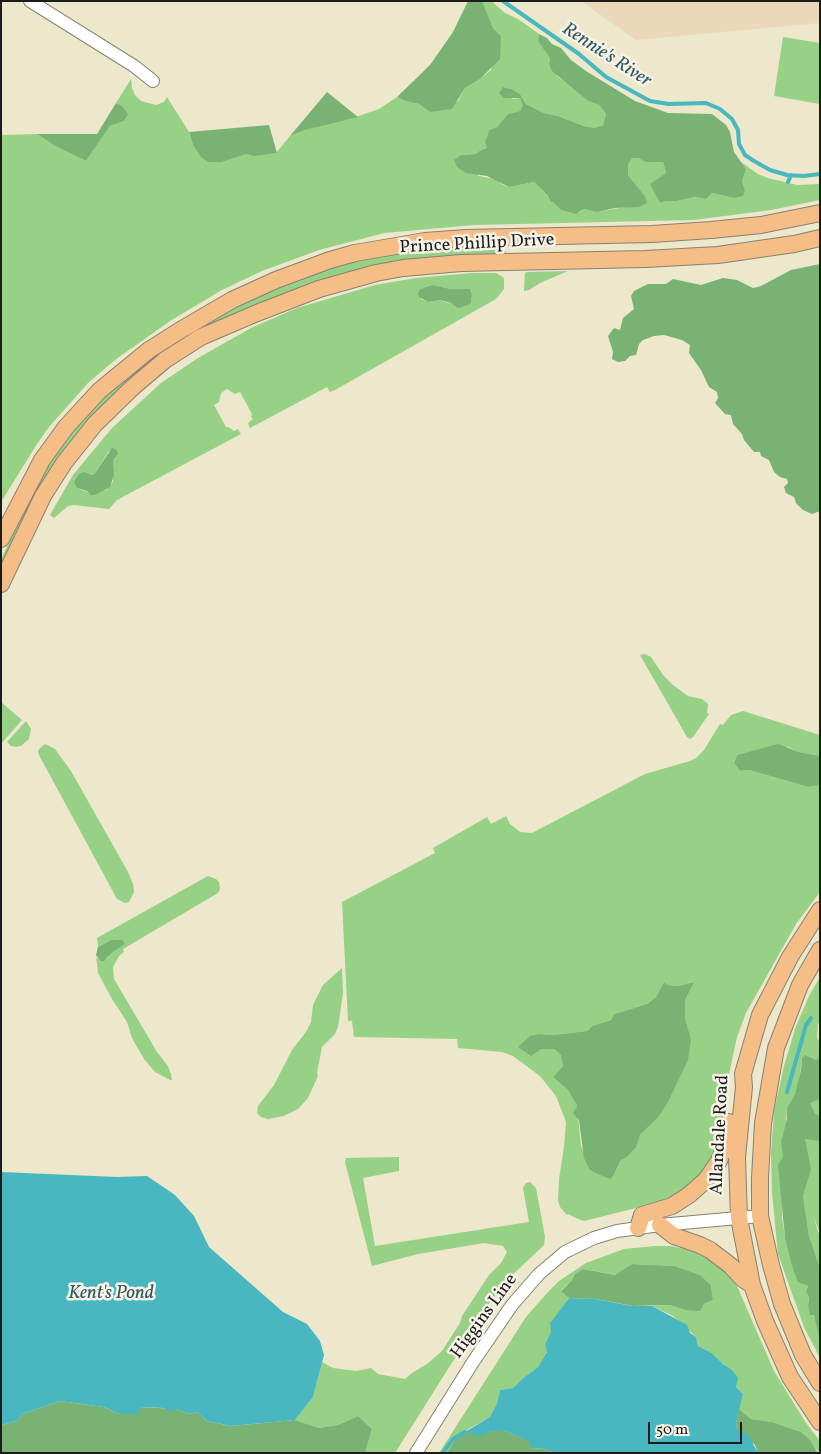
<!DOCTYPE html>
<style>
body{margin:0}
#map{position:relative;width:821px;height:1454px;overflow:hidden;background:#ede7cb;font-family:Vollkorn,serif}
canvas{display:block}
.frame{position:absolute;inset:0;border:2px solid #1c1c1c;pointer-events:none}
.scale{position:absolute;left:648px;top:1422px;width:94px;height:22px;box-sizing:border-box;border:2px solid #1c1c1c;border-top:0;padding-left:6px;font-size:15px;line-height:18px;white-space:nowrap;color:#1c1c1c;-webkit-text-stroke:4px #f7f3e8;paint-order:stroke}
</style>
<div id="map">
<canvas width="821" height="1454"></canvas>
<div class="frame"></div>
<div class="scale">50 m</div>
</div>
<script>
const ctx = document.querySelector('canvas').getContext('2d');
ctx.lineJoin = 'round';
function fill(path, color) {
  ctx.fillStyle = color;
  ctx.fill(path, 'evenodd');
}
function shape(rows) {
  const path = new Path2D();
  for (const r of rows) {
    path.moveTo(r[0], r[1]);
    for (let i = 2; i < r.length; i += 2) path.lineTo(r[i], r[i + 1]);
  }
  return path;
}
function strokePath(path, color, width, dash) {
  ctx.strokeStyle = color;
  ctx.lineWidth = width;
  ctx.lineCap = dash ? 'butt' : 'round';
  ctx.setLineDash(dash || []);
  ctx.stroke(path);
}
function write(font, color, halo, rows, align = 'center') {
  ctx.font = font + ' Vollkorn,serif';
  ctx.lineWidth = 5;
  ctx.setLineDash([]);
  ctx.textBaseline = 'middle';
  ctx.strokeStyle = halo;
  ctx.fillStyle = color;
  for (const [text, x, y, turn = 0] of rows) {
    ctx.save();
    ctx.translate(x, y);
    ctx.rotate((+turn || 0) * Math.PI / 180);
    ctx.textAlign = isNaN(turn) ? turn : align;
    if (halo) ctx.strokeText(text, 0, 0);
    ctx.fillText(text, 0, 0);
    ctx.restore();
  }
}
fill(shape([
 [581,1,820,1,820,23,636,40]
]), '#ebd8ba');
fill(shape([
 [491,1,505,13,518,19,539,34,538,41,548,53,550,58,549,64,558,77,570,85,588,101,599,105,606,114,603,125,594,128,584,126,558,116,544,113,526,104,520,94,512,89,503,87,513,99,520,98,524,105,520,111,508,114,497,127,489,130,487,148,481,150,477,154,461,155,479,176,495,179,503,185,509,187,534,182,561,210,580,212,582,209,597,212,626,207,645,196,628,175,628,165,632,158,638,158,645,162,663,162,666,173,651,184,660,203,667,201,677,201,695,197,706,199,712,193,734,198,745,190,742,182,746,169,741,162,758,174,768,178,797,185,820,184,820,200,771,210,694,220,474,225,384,233,319,250,262,271,222,290,170,321,115,360,88,383,49,427,37,444,1,502,1,135,37,134,55,146,86,161,110,126,123,121,122,106,116,103,131,79,132,88,135,95,141,101,156,105,164,102,167,97,189,132,193,145,200,156,236,156,246,154,254,155,276,153,290,136,305,130,334,122,350,119,379,109,397,97,405,101,419,104,430,112,458,101,465,88,480,79,491,70,501,36,493,28,482,2],
 [783,37,820,43,820,104,774,96],
 [474,246,492,247,499,248,506,252,506,254,364,268,331,277,298,288,273,298,111,402,1,572,1,559,22,516,32,489,65,439,108,393,152,357,220,315,254,298,312,274,368,258,417,250],
 [568,271,540,283,529,290,524,291,525,273,527,272],
 [473,273,496,273,504,278,504,289,496,299,335,390,330,392,327,387,250,428,248,423,253,419,251,417,252,414,240,392,235,394,227,389,221,393,219,402,214,405,226,427,228,427,234,431,238,429,241,434,117,500,109,509,74,505,68,506,54,518,50,515,73,475,112,428,161,383,198,358,251,328,297,308,375,285,416,278],
 [432,285,451,289,470,289,472,294,471,303,468,305,448,303,440,300,428,302,421,299,420,289],
 [109,451,116,458,113,462,113,482,106,490,99,491,95,495,77,488,85,472,92,475,95,473],
 [645,654,651,657,663,675,673,685,688,696,702,699,707,703,708,705,707,713,709,714,693,737,690,739,687,737,640,655],
 [1,702,22,720,1,744],
 [743,711,820,735,820,756,799,752,788,747,766,748,737,755,734,763,740,771,749,770,808,787,820,785,820,892,796,924,746,1013,737,1037,725,1093,722,1120,714,1155,705,1169,694,1182,679,1193,656,1203,584,1221,578,1219,568,1214,567,1215,560,1207,558,1200,559,1179,564,1147,566,1122,556,1096,540,1076,513,1056,502,1052,458,1048,457,1039,354,1037,352,1021,348,1021,342,902,435,853,433,848,487,817,491,824,506,816,510,824,520,832,532,833,645,774,690,761,696,758,704,750,720,724,723,725,731,715],
 [664,982,668,985,678,986,693,982,685,1000,685,1018,691,1039,658,1116,640,1135,635,1147,627,1157,620,1161,614,1175,610,1178,595,1173,581,1146,577,1106,568,1090,553,1077,563,1066,562,1055,554,1049,541,1049,539,1034,553,1035,587,1031,592,1026,611,1020,614,1014,647,1004,656,997],
 [26,721,31,729,29,739,21,746,16,747,11,746,7,742],
 [45,744,55,749,71,771,128,872,133,884,134,892,129,902,125,903,117,899,39,755,38,751,40,748],
 [208,876,216,879,219,882,220,889,218,893,123,949,124,952,119,956,113,967,114,979,157,1052,168,1066,171,1075,172,1080,170,1080,155,1072,144,1059,132,1038,127,1022,112,999,98,973,96,955,97,958,107,959,113,952,121,946,111,940,98,947,97,938],
 [342,968,343,993,338,1027,335,1034,322,1047,317,1073,318,1076,308,1098,298,1109,284,1116,268,1119,261,1117,257,1113,258,1106,274,1085,292,1050,306,1032,311,1022,313,1005,323,985],
 [820,977,820,1024,818,1023,817,1037,820,1043,820,1058,817,1060,802,1058,799,1082,795,1094,787,1108,786,1123,820,1077,820,1233,813,1215,820,1238,820,1268,809,1236,803,1196,805,1188,785,1127,781,1141,783,1151,782,1217,785,1238,808,1285,806,1291,809,1298,808,1305,816,1320,820,1340,820,1358,804,1327,778,1254,772,1193,771,1153,774,1111,784,1066,796,1026,809,996],
 [399,1157,399,1171,363,1178,375,1246,529,1222,523,1188,526,1183,530,1182,536,1188,545,1237,544,1245,507,1280,489,1304,395,1453,365,1453,372,1429,358,1416,338,1425,319,1428,295,1420,313,1397,322,1362,333,1368,356,1371,371,1368,378,1374,405,1379,412,1373,427,1364,442,1351,460,1323,462,1316,489,1275,501,1263,507,1252,503,1246,484,1243,418,1254,372,1266,345,1162,346,1158],
 [655,1246,671,1246,698,1252,714,1261,729,1275,737,1286,774,1371,806,1423,820,1441,820,1453,801,1432,772,1422,751,1419,739,1409,743,1394,736,1387,731,1369,723,1364,712,1353,698,1346,696,1337,673,1316,652,1306,670,1305,685,1310,704,1304,713,1300,711,1285,700,1275,675,1266,632,1264,616,1275,584,1269,575,1274,572,1280,561,1290,569,1298,550,1323,552,1332,545,1344,547,1352,538,1367,522,1379,513,1388,500,1390,497,1403,490,1417,458,1435,447,1453,439,1453,526,1317,548,1292,559,1281,586,1263,624,1249]
]), '#96d186');
fill(shape([
 [468,1,482,1,493,28,501,36,500,59,480,79,465,88,452,109,430,112,419,104,405,101,397,97,430,65,453,32],
 [539,34,547,38,552,44,561,48,571,60,586,71,635,101,668,113,712,114,726,125,730,132,734,152,746,169,742,182,745,190,743,196,734,198,712,193,706,199,695,197,677,201,667,201,660,203,650,184,666,173,663,162,645,162,638,158,632,158,628,165,628,175,645,196,647,203,639,207,615,208,597,212,583,209,576,214,561,210,553,202,551,202,548,196,534,182,509,187,487,176,466,173,457,167,454,160,461,155,476,154,481,150,487,148,485,141,487,138,489,130,497,127,508,114,520,111,523,105,520,98,504,98,499,93,503,87,512,89,520,94,526,104,544,113,558,116,584,126,594,128,603,125,606,114,599,105,588,101,552,71,549,64,550,58,538,41],
 [327,92,358,117,305,130,290,136],
 [116,103,122,106,128,114,124,121,110,126,86,161,55,146,37,134,97,134],
 [269,125,277,153,254,156,246,154,221,162,208,162,200,156,193,145,189,132],
 [820,264,820,511,812,514,803,510,796,503,794,497,786,493,784,487,788,483,787,479,780,477,774,472,769,460,761,456,760,452,754,452,744,440,742,434,733,424,731,415,725,414,715,403,718,398,717,392,709,387,701,370,689,353,690,345,682,340,664,335,654,336,643,340,639,344,636,355,630,356,625,361,618,362,612,359,613,352,608,336,614,328,620,330,623,318,634,309,631,296,634,291,648,284,666,284,673,279,701,285,723,278,737,280,753,288,761,286,791,270],
 [432,285,451,289,470,289,472,294,471,303,468,305,458,308,451,303,440,300,428,302,419,297,418,294,420,289],
 [112,448,116,449,118,453,113,462,114,475,110,487,95,495,91,495,87,491,77,488,74,482,79,474,85,472,92,475,95,473],
 [778,744,799,752,820,756,820,785,808,787,749,770,740,771,734,763,737,755],
 [111,940,122,940,125,944,113,952,104,961,101,961,96,955,98,947],
 [664,982,668,985,678,986,694,982,685,1000,685,1018,691,1039,688,1060,668,1102,658,1117,640,1135,636,1147,627,1157,620,1161,614,1175,610,1179,595,1173,589,1169,584,1158,579,1120,573,1113,577,1106,568,1090,553,1077,563,1066,561,1055,554,1049,541,1049,531,1056,518,1047,530,1036,539,1034,553,1035,587,1031,592,1026,611,1020,614,1014,647,1004,656,997],
 [805,1055,816,1060,820,1058,820,1099,810,1103,815,1114,820,1116,820,1141,805,1139,811,1169,803,1196,809,1236,820,1268,820,1340,814,1315,810,1315,808,1305,809,1298,806,1291,808,1286,798,1282,793,1269,785,1238,778,1165,783,1157,781,1141,787,1119,787,1108,795,1094,801,1070,802,1058],
 [632,1264,675,1266,700,1275,711,1285,713,1300,704,1304,700,1311,685,1310,670,1305,633,1306,595,1299,569,1298,561,1291,572,1280,575,1274,583,1269,615,1275],
 [60,1401,104,1407,119,1414,140,1407,177,1409,188,1414,197,1412,207,1421,231,1426,295,1420,319,1428,338,1425,358,1416,372,1429,365,1453,1,1453,1,1425,17,1421,22,1414],
 [739,1409,751,1419,772,1422,801,1432,810,1440,818,1453,758,1453,755,1445,737,1431,736,1423],
 [492,1431,505,1431,530,1441,531,1448,544,1449,556,1453,447,1453,458,1435,465,1432,480,1435]
]), '#78b373');
fill(shape([
 [1,1172,117,1177,147,1176,175,1195,194,1216,209,1247,283,1312,307,1324,320,1341,324,1355,313,1397,295,1420,231,1426,207,1421,197,1412,188,1414,177,1409,169,1412,164,1408,140,1407,138,1414,119,1414,104,1407,60,1401,22,1414,17,1421,1,1425],
 [569,1298,595,1299,632,1306,652,1306,687,1325,690,1333,696,1337,698,1346,712,1353,723,1364,731,1369,738,1378,736,1387,743,1394,736,1423,737,1430,748,1435,758,1453,556,1453,544,1449,531,1448,529,1441,505,1431,492,1431,480,1436,465,1432,490,1417,497,1403,500,1390,513,1388,522,1379,538,1367,547,1352,545,1344,551,1332,550,1323]
]), '#48b7bf');
strokePath(shape([
 [503,1,579,54,606,77,650,101,669,104,706,103,720,109,732,119,738,130,739,144,745,155,754,161,770,170,787,175,804,176,820,174],
 [788,182,791,175],
 [787,1092,806,1025,811,1018],
 [443,1453,453,1439,465,1432]
]), '#48b7bf', 4);
const minor = shape([
 [30,1,134,66,153,81],
 [416,1453,473,1362,512,1305,539,1274,565,1252,594,1238,617,1231,660,1225,760,1216]
]);
const major = shape([
 [1,539,42,460,66,427,99,391,149,350,179,331,232,300,276,280,330,260,355,253,425,241,466,238,652,234,711,230,761,225,820,213],
 [1,584,43,496,64,463,95,424,133,387,165,360,201,337,257,313,319,289,376,273,403,268,461,263,645,259,718,255,794,244,820,238],
 [820,910,790,957,760,1015,743,1074,744,1087,737,1157,739,1218,752,1285,765,1321,790,1377,820,1422],
 [820,950,800,985,776,1048,763,1123,760,1178,760,1216,771,1265,782,1304,803,1355,820,1383],
 [660,1225,674,1236,700,1245,710,1250,731,1266,743,1279,752,1285],
 [638,1228,642,1215,672,1206,689,1195,706,1180,719,1161,723,1150,729,1122]
]);
strokePath(minor, '#848274', 14);
strokePath(major, '#848274', 18);
strokePath(minor, '#fff', 12);
strokePath(major, '#f6be87', 16);
write('18px', '#1c1c1c', '#f7f3e8', [
 ["Prince Phillip Drive",477,245,-3],
 ["Allandale Road",721,1135,-87],
 ["Higgins Line",485,1317,-54]
]);
write('italic 19px', '#2e5a5d', '#f7f3e8', [
 ["Rennie's River",606,56,33],
 ["Kent's Pond",111,1295]
]);
</script>
